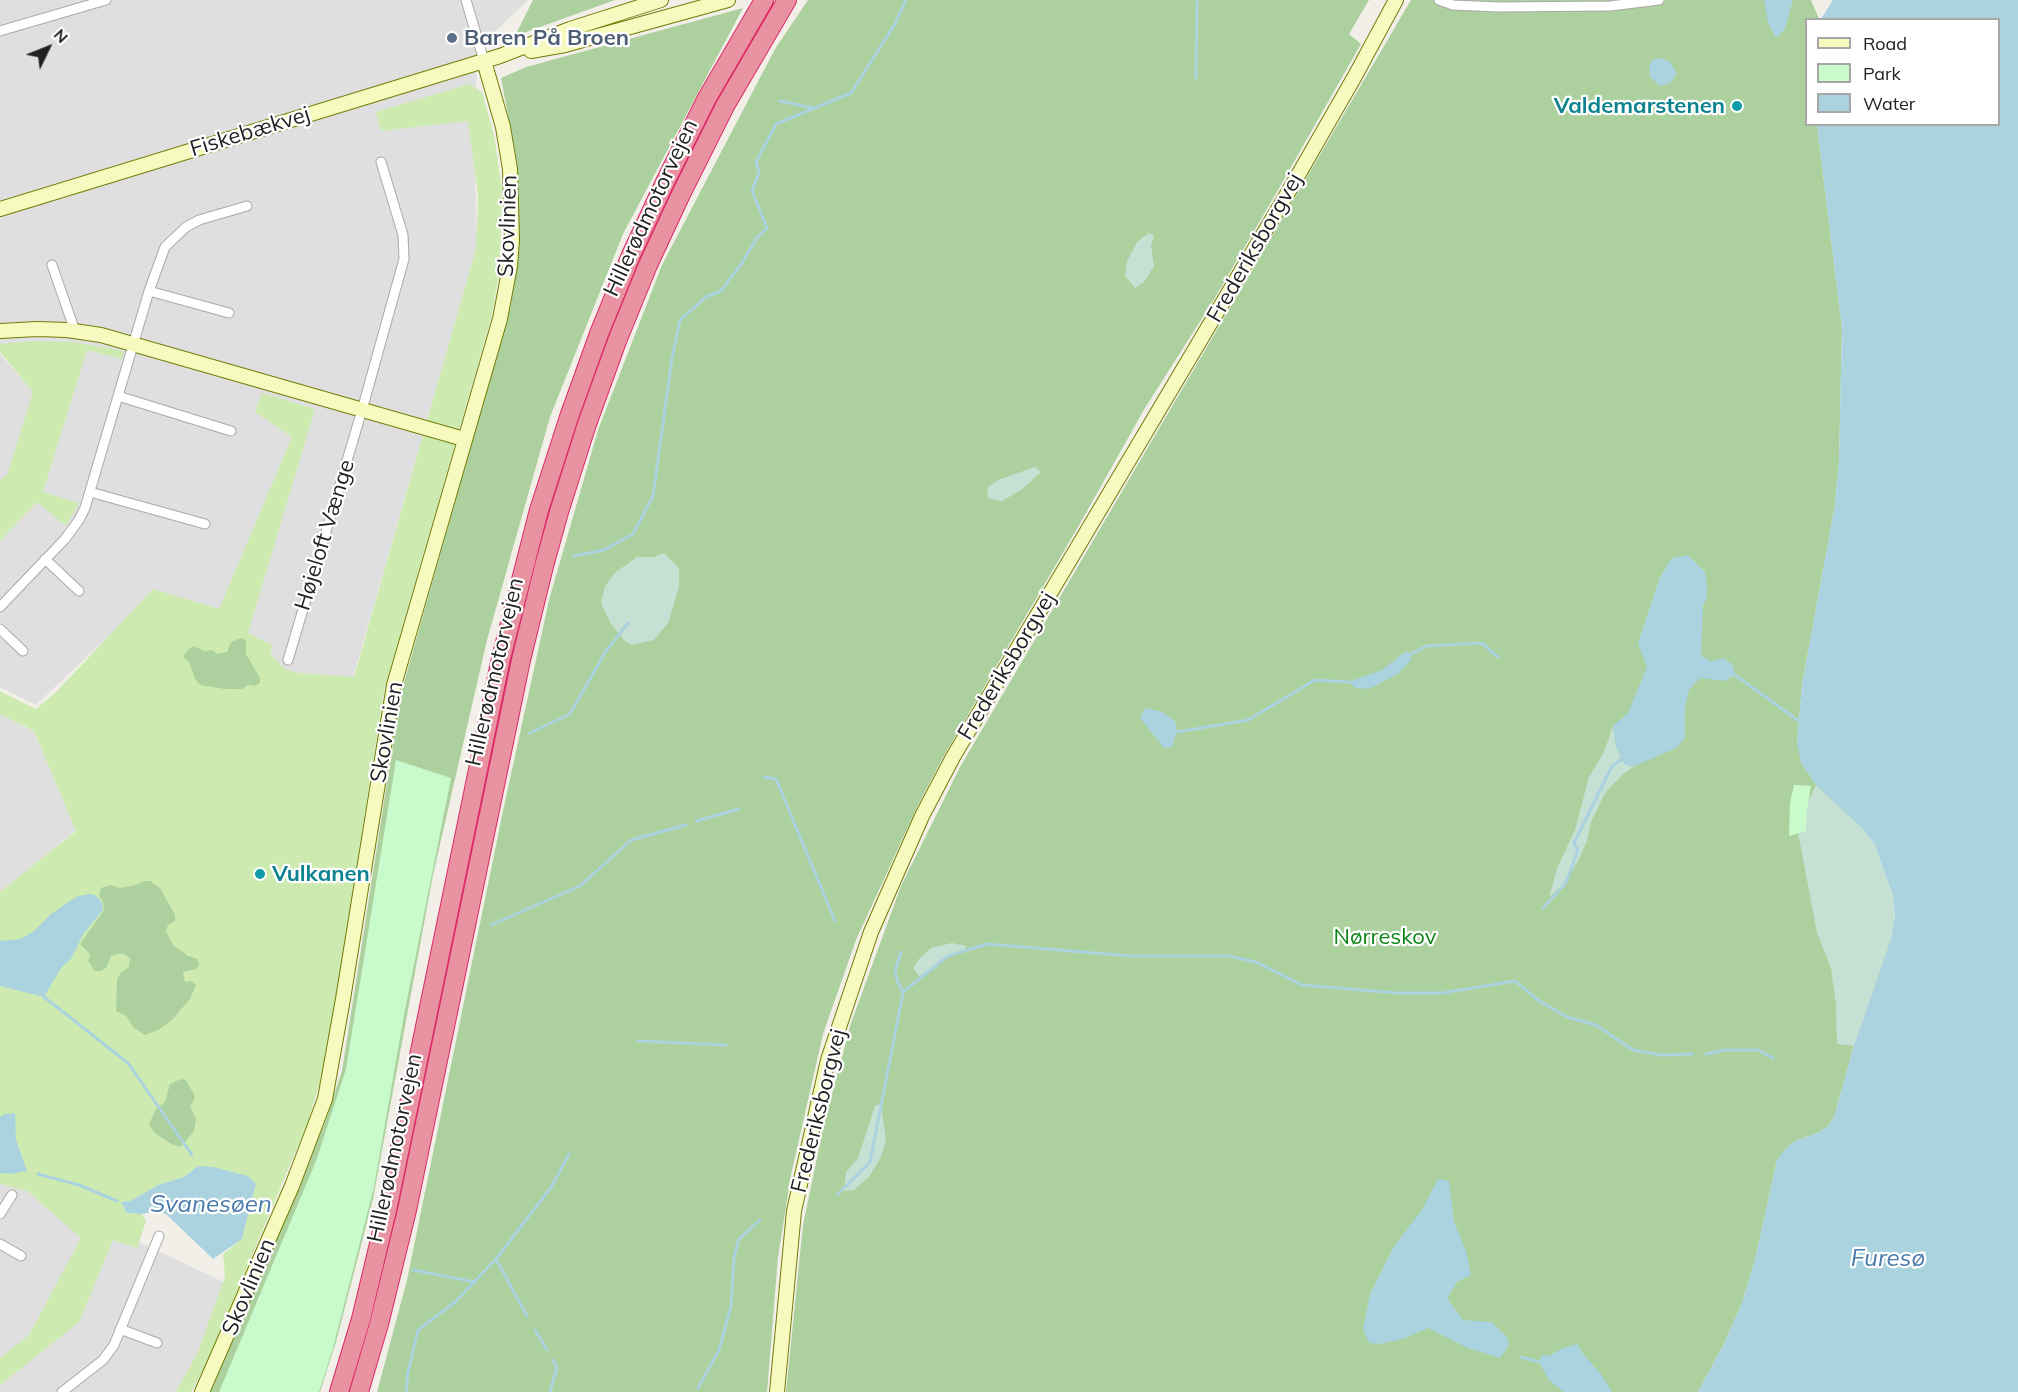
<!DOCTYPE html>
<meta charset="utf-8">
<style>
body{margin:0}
#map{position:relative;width:2018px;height:1392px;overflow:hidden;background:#f2efe9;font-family:Mulish,sans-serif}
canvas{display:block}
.legend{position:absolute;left:1805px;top:18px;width:195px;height:108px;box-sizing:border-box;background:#fff;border:2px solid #a7a7a7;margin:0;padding:8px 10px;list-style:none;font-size:18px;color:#222}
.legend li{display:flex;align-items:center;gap:12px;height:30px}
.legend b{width:30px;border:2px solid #a7a7a7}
.north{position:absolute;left:18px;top:18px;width:60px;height:60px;-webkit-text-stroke:4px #fff;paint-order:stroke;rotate:47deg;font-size:16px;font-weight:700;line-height:24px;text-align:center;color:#222}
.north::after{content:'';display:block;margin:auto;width:21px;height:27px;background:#222;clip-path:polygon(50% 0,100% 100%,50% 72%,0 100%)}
</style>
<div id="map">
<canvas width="2018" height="1392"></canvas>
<ul class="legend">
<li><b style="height:8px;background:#f7fabf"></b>Road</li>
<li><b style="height:16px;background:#c8facc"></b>Park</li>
<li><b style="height:16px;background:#aad3df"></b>Water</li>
</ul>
<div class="north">N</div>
</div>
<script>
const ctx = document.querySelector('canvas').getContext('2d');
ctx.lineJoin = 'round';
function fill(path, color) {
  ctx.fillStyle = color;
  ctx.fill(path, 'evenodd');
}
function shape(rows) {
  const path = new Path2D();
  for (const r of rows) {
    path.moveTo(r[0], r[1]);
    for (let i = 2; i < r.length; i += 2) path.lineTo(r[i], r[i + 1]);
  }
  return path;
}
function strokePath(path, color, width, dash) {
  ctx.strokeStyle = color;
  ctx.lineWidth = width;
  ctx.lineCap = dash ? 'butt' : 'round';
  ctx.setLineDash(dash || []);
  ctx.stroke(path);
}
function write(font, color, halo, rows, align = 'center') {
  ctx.font = font + ' Mulish,sans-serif';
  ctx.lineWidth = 4.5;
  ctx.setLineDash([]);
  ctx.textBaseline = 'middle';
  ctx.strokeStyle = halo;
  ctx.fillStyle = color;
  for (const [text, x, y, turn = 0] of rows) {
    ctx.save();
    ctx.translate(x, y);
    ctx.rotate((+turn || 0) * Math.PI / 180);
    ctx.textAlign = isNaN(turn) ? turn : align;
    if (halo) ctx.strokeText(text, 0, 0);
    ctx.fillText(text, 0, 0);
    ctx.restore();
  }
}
fill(shape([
 [0,0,528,0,478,48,474,124,477,248,352,681,281,670,268,647,155,592,36,705,0,687,0,538,44,490,86,347,0,347],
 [0,354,35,394,8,475,0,481],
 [0,714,34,732,77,829,0,894],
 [27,1180,118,1232,234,1287,199,1380,191,1392,0,1392,0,1181]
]), '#e0dfdf');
fill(shape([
 [469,84,482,92,494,135,502,189,500,269,491,319,384,691,334,1010,320,1082,308,1122,206,1365,191,1392,176,1392,198,1352,225,1276,223,1254,242,1239,198,1166,184,1177,158,1185,130,1201,121,1202,127,1213,142,1214,146,1221,137,1248,113,1240,79,1322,0,1385,0,1358,29,1335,81,1238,27,1191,0,1184,0,892,76,831,34,731,0,714,0,691,36,709,56,692,153,589,219,609,292,437,255,412,262,393,315,409,248,633,272,645,271,655,285,669,299,673,354,677,476,249,478,196,468,121,381,131,376,112],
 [35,341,73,342,124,351,122,359,87,350,43,492,79,503,66,526,37,502,0,541,0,480,7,475,33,392,0,352,0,344]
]), '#cdebb0');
fill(shape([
 [533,0,615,0,515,36],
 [808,0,1369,0,1349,34,1361,44,1274,197,1213,301,1145,408,1078,527,942,759,918,805,856,940,823,1034,791,1175,778,1257,767,1392,377,1392,407,1280,503,811,549,600,598,430,662,265,775,49],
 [1411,0,1811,0,1819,19,1806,20,1806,124,1817,125,1842,328,1839,461,1835,505,1802,685,1797,743,1853,818,1891,939,1854,1046,1834,1117,1828,1126,1820,1132,1795,1141,1777,1160,1755,1260,1742,1303,1725,1342,1698,1392,786,1392,803,1225,824,1124,851,1023,901,886,960,767],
 [743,8,623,234,550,417,487,640,433,875,373,1199,336,1342,320,1392,210,1392,324,1125,342,1071,401,693,511,305,518,255,519,214,517,162,501,78,526,67],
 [241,638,246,640,246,654,260,678,260,683,255,686,248,685,242,689,225,689,200,685,195,679,189,662,183,656,189,649,194,646,204,651,212,650,217,654,227,652,231,642],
 [144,881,150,881,160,888,175,915,175,921,168,925,166,931,173,945,188,956,198,959,199,965,196,969,183,972,185,982,191,981,196,985,190,999,172,1020,158,1030,145,1035,134,1028,126,1016,116,1011,117,979,121,973,129,967,130,958,123,954,117,954,111,956,106,968,101,971,95,971,88,961,90,954,80,944,104,910,103,902,99,896,101,888,110,885,120,888,136,885],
 [181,1079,186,1080,195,1096,193,1102,190,1106,196,1119,194,1131,181,1147,173,1145,162,1138,154,1132,149,1124,156,1109,165,1102,170,1084]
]), '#add19e');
fill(shape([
 [1149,233,1154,236,1151,246,1154,266,1144,282,1135,288,1125,276,1127,261,1137,242],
 [1035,467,1041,472,1021,490,1002,501,988,498,987,488,998,480],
 [664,553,679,568,679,587,668,623,654,640,632,645,625,641,611,624,601,603,605,586,616,572,637,557,654,557],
 [1613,726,1616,747,1624,763,1633,767,1623,774,1605,793,1591,822,1587,841,1578,861,1562,886,1549,897,1558,866,1575,830,1589,777,1604,752],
 [1816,785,1864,830,1875,845,1893,896,1895,916,1891,939,1854,1046,1837,1044,1836,1005,1831,968,1817,933,1797,827],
 [952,943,966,946,963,952,949,955,935,969,919,976,913,968,919,959,931,948],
 [881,1104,886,1140,880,1159,869,1177,854,1190,844,1191,846,1172,858,1158,875,1106]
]), '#c6e0d4');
fill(shape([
 [396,760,451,778,404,1015,374,1187,333,1348,319,1392,219,1392,316,1161,346,1069],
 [1794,785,1811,786,1807,810,1806,831,1789,836,1790,803]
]), '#c8facc');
fill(shape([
 [1764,0,1793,0,1785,29,1776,38,1768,23],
 [1833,0,2018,0,2018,1392,1698,1392,1725,1342,1742,1303,1755,1260,1777,1160,1786,1148,1795,1141,1820,1132,1828,1126,1834,1117,1854,1046,1891,939,1895,916,1893,896,1875,845,1864,830,1816,785,1801,763,1797,743,1802,685,1835,505,1839,461,1842,328,1817,125,1998,124,1998,20,1821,19],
 [1659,58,1669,61,1677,73,1670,83,1660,86,1650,77,1649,68,1652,60],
 [1688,555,1705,572,1707,586,1707,597,1703,606,1701,656,1711,661,1724,658,1732,664,1735,675,1724,681,1700,678,1689,690,1685,707,1685,738,1676,748,1633,767,1624,764,1616,747,1613,726,1628,713,1647,667,1638,643,1660,577,1672,558],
 [1406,651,1411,654,1411,660,1398,674,1369,689,1356,688,1348,682,1382,670],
 [1145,708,1162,712,1175,721,1177,732,1172,747,1164,748,1140,718],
 [90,894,95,895,102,902,103,910,84,933,71,959,61,968,44,997,0,986,0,941,20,939,33,932,51,914,71,900,79,896],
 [15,1113,16,1140,27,1171,11,1174,0,1173,0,1117,4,1114],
 [198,1166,213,1167,248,1176,256,1184,242,1239,213,1259,166,1214,155,1211,142,1214,127,1213,121,1202,130,1201,158,1185,184,1177],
 [1438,1179,1449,1181,1454,1222,1466,1251,1471,1275,1457,1282,1447,1298,1463,1320,1492,1322,1507,1337,1509,1345,1500,1358,1468,1348,1428,1328,1403,1339,1380,1344,1369,1343,1363,1329,1370,1294,1394,1246,1422,1210],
 [1577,1344,1584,1355,1601,1374,1612,1392,1564,1392,1549,1380,1539,1362,1542,1355,1549,1356,1563,1348]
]), '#aad3df');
strokePath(shape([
 [1196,78,1197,0],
 [780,101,813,108],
 [574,556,604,550,633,534,653,496,672,358,680,320,706,297,721,291,742,263,756,239,767,228,752,191,759,173,756,162,776,124,851,93,895,24,906,0],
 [1411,654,1426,646,1482,643,1498,657],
 [1735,675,1799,721],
 [1177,732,1248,720,1315,680,1348,682],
 [530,733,570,714,606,651,628,623],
 [764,777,776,779,835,921],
 [696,821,739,809],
 [1543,908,1566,883,1578,850,1574,843,1612,766,1622,759],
 [491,925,580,886,631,840,686,825],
 [901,952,895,971,898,983,903,992,948,956,987,944,1131,956,1228,956,1256,962,1302,985,1397,993,1442,993,1515,981,1538,1000,1567,1017,1596,1025,1633,1050,1661,1055,1692,1054],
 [44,997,128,1063,192,1155],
 [638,1041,726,1045],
 [1706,1054,1724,1050,1758,1050,1773,1058],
 [38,1174,79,1185,117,1201],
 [838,1194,870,1162,903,993],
 [496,1259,527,1316],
 [413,1270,475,1282],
 [535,1330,547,1350],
 [1521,1357,1539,1362],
 [698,1388,719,1350,731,1306,734,1257,739,1239,760,1220],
 [406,1392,408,1372,418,1330,455,1302,496,1259,552,1186,569,1154],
 [550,1392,557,1367,553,1360]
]), '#aad3df', 3);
const street = shape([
 [466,0,484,61],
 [1439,0,1453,5,1499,7,1610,6,1659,0],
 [0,31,106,0],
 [52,265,75,331],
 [149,291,229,313],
 [118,396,231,431],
 [90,492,205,524],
 [45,559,79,591],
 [0,607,65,539,79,520,85,508,149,291,165,247,186,227,199,220,247,206],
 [0,629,23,651],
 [288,660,362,410,404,259,403,235,381,162],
 [0,1214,12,1195],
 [0,1244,21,1256],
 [120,1329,157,1343],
 [62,1392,103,1360,114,1345,159,1236]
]);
const secondary = shape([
 [531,51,565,45,728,0],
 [0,209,500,56,570,29,661,0],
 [0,331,37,329,67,330,101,335,464,439],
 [202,1392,292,1186,325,1099,343,999,394,685,500,319,510,266,512,240,510,169,503,127,484,61],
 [777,1392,794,1211,828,1060,871,932,922,816,953,757,1293,184,1355,76,1396,0]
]);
const highway = shape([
 [339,1392,361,1319,388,1206,501,658,539,510,569,417,600,331,631,255,666,180,707,98,764,0],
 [359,1392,379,1324,407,1210,521,660,544,566,559,512,587,424,617,341,648,265,682,192,725,106,787,0]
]);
strokePath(street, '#a9a9a9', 11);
strokePath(secondary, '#707d05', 16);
strokePath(highway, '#dc2a67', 20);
strokePath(street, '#fff', 9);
strokePath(secondary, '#f7fabf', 14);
strokePath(highway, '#e892a2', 18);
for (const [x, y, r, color] of [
 [452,38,6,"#5c6f8a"],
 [1737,106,6,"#0f9aa8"],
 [260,874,6,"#0f9aa8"]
]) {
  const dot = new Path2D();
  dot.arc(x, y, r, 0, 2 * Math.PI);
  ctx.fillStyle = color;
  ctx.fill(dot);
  strokePath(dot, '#fff', 2);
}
write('bold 22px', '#4e5e75', '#fff', [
 ["Baren På Broen",464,38]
], 'left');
write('bold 22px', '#0d838f', '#fff', [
 ["Valdemarstenen",1725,106],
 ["Vulkanen",272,874,"left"]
], 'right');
write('22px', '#222', '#fff', [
 ["Fiskebækvej",250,132,-17],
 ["Hillerødmotorvejen",651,208,-65],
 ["Skovlinien",508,226,-88],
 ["Frederiksborgvej",1255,248,-60],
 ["Højeloft Vænge",325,535,-73],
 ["Frederiksborgvej",1007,666,-59],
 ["Hillerødmotorvejen",495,672,-77],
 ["Skovlinien",387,732,-80],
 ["Frederiksborgvej",819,1111,-76],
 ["Hillerødmotorvejen",395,1148,-78],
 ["Skovlinien",249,1287,-67]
]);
write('22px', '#0c8416', '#fff', [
 ["Nørreskov",1385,937]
]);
write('italic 24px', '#4a7aab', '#fff', [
 ["Svanesøen",211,1205],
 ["Furesø",1888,1259]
]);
</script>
